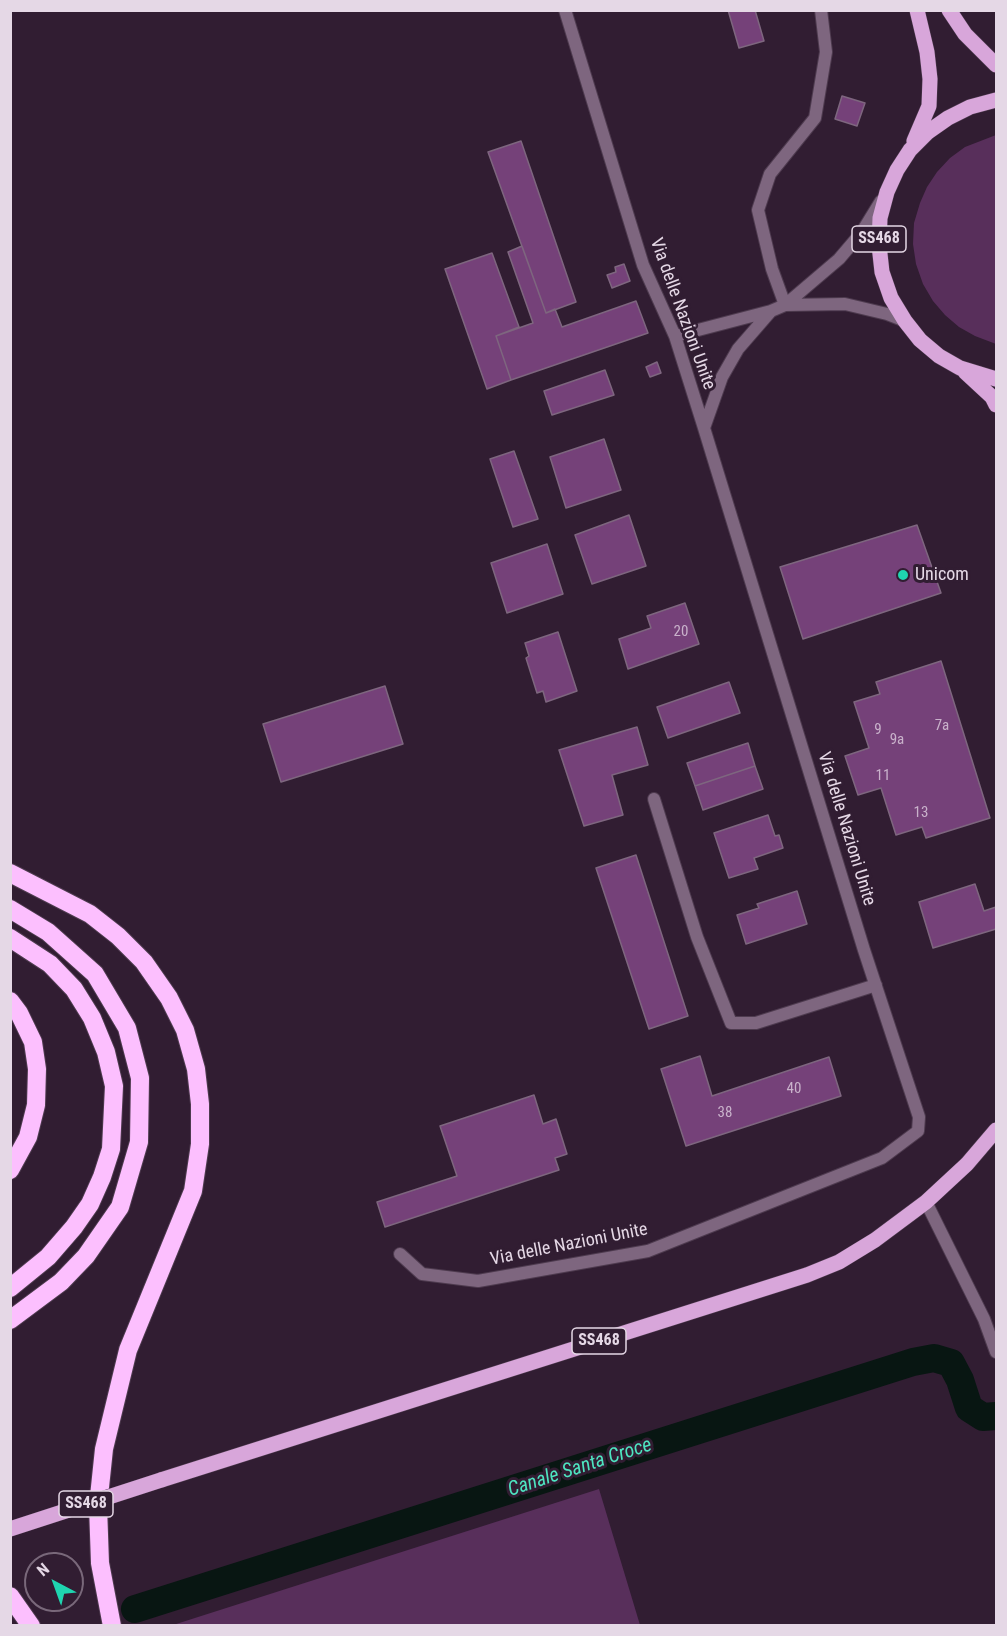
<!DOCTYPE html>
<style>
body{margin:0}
#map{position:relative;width:1007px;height:1636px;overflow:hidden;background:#311d32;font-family:"Roboto Condensed",sans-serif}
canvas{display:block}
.frame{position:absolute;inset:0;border:12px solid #e5d8e6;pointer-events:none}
.north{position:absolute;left:24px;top:1552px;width:60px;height:60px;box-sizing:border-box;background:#311d32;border:2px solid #79687a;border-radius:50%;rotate:319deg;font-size:16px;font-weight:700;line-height:24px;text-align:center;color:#e5d8e6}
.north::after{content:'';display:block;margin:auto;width:21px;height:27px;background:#1fd5b0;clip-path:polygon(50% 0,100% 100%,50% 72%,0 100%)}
</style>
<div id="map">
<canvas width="1007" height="1636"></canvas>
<div class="frame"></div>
<div class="north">N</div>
</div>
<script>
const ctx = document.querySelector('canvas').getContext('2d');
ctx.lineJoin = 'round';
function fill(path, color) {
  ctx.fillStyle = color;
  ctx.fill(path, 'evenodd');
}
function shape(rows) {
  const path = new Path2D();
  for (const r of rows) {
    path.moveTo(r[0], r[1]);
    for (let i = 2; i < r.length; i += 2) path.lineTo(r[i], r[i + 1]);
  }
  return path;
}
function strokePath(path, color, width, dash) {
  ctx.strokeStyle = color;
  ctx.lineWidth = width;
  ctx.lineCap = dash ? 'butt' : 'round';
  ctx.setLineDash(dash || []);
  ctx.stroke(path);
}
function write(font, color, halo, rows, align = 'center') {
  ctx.font = font + ' "Roboto Condensed",sans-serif';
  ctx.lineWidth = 6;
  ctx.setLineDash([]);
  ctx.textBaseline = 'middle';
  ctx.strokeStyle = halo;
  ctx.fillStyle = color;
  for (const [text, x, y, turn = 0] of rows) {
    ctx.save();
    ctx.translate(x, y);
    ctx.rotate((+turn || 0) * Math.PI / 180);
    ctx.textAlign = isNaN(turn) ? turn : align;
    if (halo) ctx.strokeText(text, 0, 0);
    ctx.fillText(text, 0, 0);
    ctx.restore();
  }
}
fill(shape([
 [996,135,996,344,975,336,959,327,945,315,933,301,923,284,916,264,913,244,914,223,920,203,927,187,937,172,950,158,965,147],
 [599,1489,640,1625,173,1625]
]), '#582f5b');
strokePath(shape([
 [135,1609,913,1362,934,1358,951,1363,960,1380,969,1408,983,1417,996,1416]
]), '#081612', 28);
const building = shape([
 [728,10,755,10,764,41,739,48,728,10],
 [842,96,865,103,857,126,835,119,842,96],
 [521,141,576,302,546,313,488,152,521,141],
 [522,246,546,313,555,309,562,327,636,301,648,333,511,380,496,336,533,323,508,252,522,246],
 [492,253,519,327,496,336,511,380,487,389,445,269,492,253],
 [624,264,630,281,612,288,607,275,616,272,615,267,624,264],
 [657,362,661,373,650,377,646,367,657,362],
 [605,370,614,395,552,415,544,391,605,370],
 [604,439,621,490,566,508,550,457,604,439],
 [514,451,538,519,513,527,490,459,514,451],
 [629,515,646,566,592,584,575,535,629,515],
 [917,525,941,593,803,639,780,567,917,525],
 [547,544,563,594,507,613,491,563,547,544],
 [685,603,699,644,628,669,619,639,651,628,647,616,685,603],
 [558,632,577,691,546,702,543,691,537,693,526,658,529,656,525,643,558,632],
 [941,661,990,818,926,838,922,827,896,835,881,788,858,795,845,756,869,748,854,702,880,694,876,682,941,661],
 [729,682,740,713,668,738,657,707,729,682],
 [385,686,403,744,281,782,263,724,385,686],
 [637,727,648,765,612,775,623,815,584,826,559,750,637,727],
 [748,743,755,766,695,786,687,763,748,743],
 [755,766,763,789,703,810,695,786,755,766],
 [768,815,775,836,779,835,783,848,754,858,758,869,729,878,714,833,768,815],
 [636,855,688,1016,649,1029,596,868,636,855],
 [975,884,984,911,996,907,996,929,933,948,919,902,975,884],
 [797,891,807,924,746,944,737,915,759,908,757,904,797,891],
 [700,1056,712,1096,829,1057,841,1096,686,1146,661,1069,700,1056],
 [534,1095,543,1124,556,1119,567,1154,555,1158,559,1170,385,1227,377,1202,457,1176,440,1126,534,1095]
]);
fill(building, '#754179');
strokePath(building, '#7e667f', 1.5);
const minor = shape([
 [785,305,772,269,758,210,770,174,815,118,826,52,821,10],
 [785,305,845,304,887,314,905,321],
 [675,336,771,311,785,305,839,259,862,232,881,201],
 [704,428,722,377,738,349,771,311],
 [654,799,697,937,731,1023,756,1023,876,985],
 [926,1202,984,1319,996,1352],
 [400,1254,422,1274,478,1281,648,1251,882,1158,918,1131,919,1117,864,950,704,428,675,336,643,265,565,10]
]);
const primary = shape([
 [949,10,965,34,996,65],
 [996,100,970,107,948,118,928,132,910,150,897,170,887,192,880,218,879,245,882,272,891,298,905,321,920,340,939,356,960,368,996,379],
 [914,141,929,106,930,79,927,52,917,10],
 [965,372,992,397,996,405],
 [161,1480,807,1275,839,1262,875,1240,926,1202,967,1164,996,1130]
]);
const motorway = shape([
 [10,873,90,914,118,936,144,962,169,998,185,1030,196,1069,200,1104,200,1144,193,1191,128,1350,104,1449,98,1506,100,1563,112,1626],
 [10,909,48,932,95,974,127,1028,140,1078,139,1142,120,1207,86,1256,61,1282,10,1320],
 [10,938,50,964,74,989,92,1018,106,1052,114,1086,111,1149,102,1177,90,1204,74,1227,48,1257,10,1288],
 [10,1001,19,1013,33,1042,37,1069,36,1105,28,1137,10,1170],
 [10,1596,31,1626]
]);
strokePath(minor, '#4e3b4f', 14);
strokePath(primary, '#4e3b4f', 16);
strokePath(motorway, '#4e3b4f', 20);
strokePath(minor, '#7e667f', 12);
strokePath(primary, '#d8a6da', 15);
strokePath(motorway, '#fcbffe', 18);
const primaryBridge = shape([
 [10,1529,161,1480]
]);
strokePath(primaryBridge, '#4e3b4f', 16, []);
strokePath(primaryBridge, '#d8a6da', 15);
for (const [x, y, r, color] of [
 [903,575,6,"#1fd5b0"]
]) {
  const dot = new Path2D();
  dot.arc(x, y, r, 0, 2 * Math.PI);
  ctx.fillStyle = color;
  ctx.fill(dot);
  strokePath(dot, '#311d32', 2);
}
write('15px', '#c9b2cb', null, [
 ["20",681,632],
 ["7a",942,726],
 ["9",878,730],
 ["9a",897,740],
 ["11",883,776],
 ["13",921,813],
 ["40",794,1089],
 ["38",725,1113]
]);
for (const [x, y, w] of [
 [879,239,54],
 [599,1341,54],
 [86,1504,54]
]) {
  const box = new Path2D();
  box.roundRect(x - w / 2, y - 13, w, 26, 4.5);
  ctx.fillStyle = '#311d32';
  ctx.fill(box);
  strokePath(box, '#e5d8e6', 1.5);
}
write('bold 16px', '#e5d8e6', null, [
 ["SS468",879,239],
 ["SS468",599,1341],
 ["SS468",86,1504]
]);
write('18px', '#e5d8e6', '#311d32', [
 ["Via delle Nazioni Unite",682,314,70],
 ["Via delle Nazioni Unite",846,829,73],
 ["Via delle Nazioni Unite",569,1245,-11]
]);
write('18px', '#e5d8e6', '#311d32', [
 ["Unicom",915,575]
], 'left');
write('italic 20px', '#4ee5c1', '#311d32', [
 ["Canale Santa Croce",580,1468,-18]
]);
</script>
